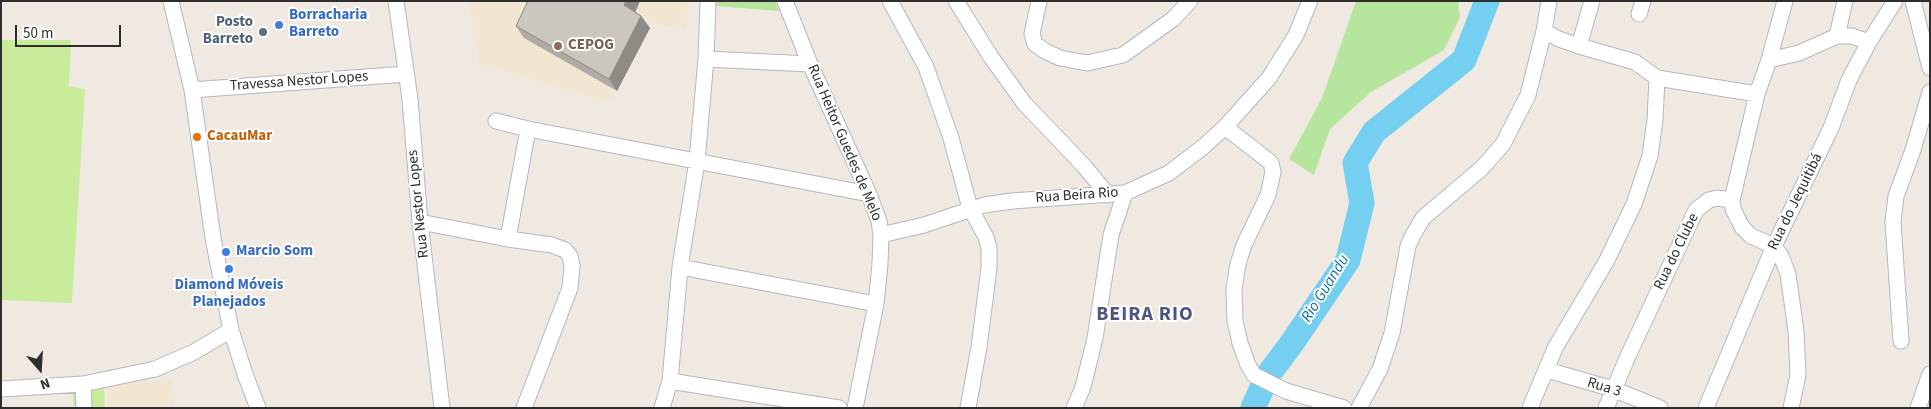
<!DOCTYPE html>
<meta charset="utf-8">
<style>
body{margin:0}
#map{position:relative;width:1931px;height:409px;overflow:hidden;background:#efe9e1;font-family:"Source Sans 3",sans-serif}
canvas{display:block}
.frame{position:absolute;inset:0;border:2px solid #2e2e2e;pointer-events:none}
.north{position:absolute;left:15px;top:344px;width:50px;height:50px;-webkit-text-stroke:4px #fff;paint-order:stroke;rotate:161deg;font-size:14px;font-weight:700;line-height:20px;text-align:center;color:#2e2e2e}
.north::after{content:'';display:block;margin:auto;width:18px;height:22px;background:#2e2e2e;clip-path:polygon(50% 0,100% 100%,50% 72%,0 100%)}
.scale{position:absolute;left:15px;top:25px;width:106px;height:22px;box-sizing:border-box;border:2px solid #2e2e2e;border-top:0;padding-left:6px;font-size:15px;line-height:18px;white-space:nowrap;color:#2e2e2e;-webkit-text-stroke:4px #fff;paint-order:stroke}
</style>
<div id="map">
<canvas width="1931" height="409"></canvas>
<div class="frame"></div>
<div class="north">N</div>
<div class="scale">50 m</div>
</div>
<script>
const ctx = document.querySelector('canvas').getContext('2d');
ctx.lineJoin = 'round';
function fill(path, color) {
  ctx.fillStyle = color;
  ctx.fill(path, 'evenodd');
}
function shape(rows) {
  const path = new Path2D();
  for (const r of rows) {
    path.moveTo(r[0], r[1]);
    for (let i = 2; i < r.length; i += 2) path.lineTo(r[i], r[i + 1]);
  }
  return path;
}
function strokePath(path, color, width, dash) {
  ctx.strokeStyle = color;
  ctx.lineWidth = width;
  ctx.lineCap = dash ? 'butt' : 'round';
  ctx.setLineDash(dash || []);
  ctx.stroke(path);
}
function write(font, color, halo, rows, align = 'center') {
  ctx.font = font + ' "Source Sans 3",sans-serif';
  ctx.lineWidth = 4;
  ctx.setLineDash([]);
  ctx.textBaseline = 'middle';
  ctx.strokeStyle = halo;
  ctx.fillStyle = color;
  for (const [text, x, y, turn = 0] of rows) {
    ctx.save();
    ctx.translate(x, y);
    ctx.rotate((+turn || 0) * Math.PI / 180);
    ctx.textAlign = isNaN(turn) ? turn : align;
    if (halo) ctx.strokeText(text, 0, 0);
    ctx.fillText(text, 0, 0);
    ctx.restore();
  }
}
fill(shape([
 [469,1,689,1,686,29,652,23,609,103,479,64],
 [172,380,173,408,108,408,107,384]
]), '#f0e6d1');
fill(shape([
 [717,1,775,1,779,11,716,6],
 [1356,1,1458,1,1460,17,1444,50,1371,92,1330,129,1314,175,1289,159,1322,98]
]), '#b6e59e');
fill(shape([
 [1,40,71,40,69,86,85,89,72,303,1,300],
 [104,385,105,408,74,408,72,387]
]), '#c9ec9a');
strokePath(shape([
 [1253,408,1268,375,1292,343,1348,260,1362,203,1355,163,1374,132,1464,60,1487,1]
]), '#75cff0', 25);
const minor = shape([
 [171,1,192,90,213,238,231,330,245,374,258,408],
 [396,1,410,99,420,222,442,408],
 [785,1,810,64,869,194,879,221,881,235,880,264,876,304,855,408],
 [890,1,926,67,951,138,970,208,986,237,989,248,989,268,979,347,968,408],
 [956,1,991,57,1024,103,1084,166,1108,195],
 [1039,1,1032,34,1035,44,1045,51,1060,58,1087,63,1123,55,1173,19,1190,1],
 [1913,1,1930,68],
 [1639,14,1643,1],
 [1544,31,1559,39,1579,46,1635,62,1657,78,1757,94],
 [1837,36,1845,1],
 [1579,46,1592,1],
 [706,59,810,64],
 [1769,60,1799,53,1837,36,1852,36,1869,42],
 [192,90,406,74],
 [496,121,528,129,869,194],
 [1225,127,1265,158,1271,163,1273,172,1268,195,1244,245,1238,264,1234,289,1235,321,1240,343,1248,365,1254,375,1286,391,1344,408],
 [1732,200,1733,209,1742,227,1751,236,1774,246,1781,256,1788,274,1796,331,1798,375,1791,408],
 [420,222,508,239,552,245,565,250,570,256,572,266,570,288,524,408],
 [881,235,924,225,984,205,1012,201,1125,193,1169,173,1203,147,1225,127,1269,78,1296,35,1310,1],
 [508,239,528,129],
 [680,267,876,304],
 [1901,341,1893,222,1896,196,1913,150,1930,92],
 [1547,370,1613,389,1660,408],
 [670,381,839,408],
 [83,384,84,408],
 [1,389,83,384,155,369,194,352,231,330],
 [662,408,670,381,680,267,697,161,706,59,708,1],
 [1074,408,1083,387,1095,338,1111,235,1125,193],
 [1359,408,1380,369,1392,333,1408,246,1413,235,1423,218,1482,168,1503,144,1528,95,1544,31,1549,1],
 [1530,408,1555,348,1606,262,1634,204,1650,156,1655,120,1657,78],
 [1606,408,1628,356,1696,210,1709,200,1717,198,1732,200,1757,94,1769,60,1785,1],
 [1706,408,1774,246,1831,128,1849,80,1869,42,1895,1],
 [1918,408,1930,374]
]);
strokePath(minor, '#b4b7c1', 17);
strokePath(minor, '#fff', 15);
fill(shape([
 [528,1,640,1,635,12,641,16,650,28,617,91,524,38,516,26]
]), '#afaba4');
fill(shape([
 [626,1,640,1,633,17,624,5],
 [641,16,650,28,617,91,609,79]
]), '#8e8b86');
const building = shape([
 [528,1,626,1,624,5,641,16,609,79,516,26,528,1]
]);
fill(building, '#cbc7bf');
strokePath(building, '#8e8b86', 1);
for (const [x, y, r, color] of [
 [279,25,5,"#3f7fe0"],
 [263,32,5,"#5c6f8a"],
 [558,46,5,"#8d6e63"],
 [197,137,5,"#e8710a"],
 [226,252,5,"#3f7fe0"],
 [229,269,5,"#3f7fe0"]
]) {
  const dot = new Path2D();
  dot.arc(x, y, r, 0, 2 * Math.PI);
  ctx.fillStyle = color;
  ctx.fill(dot);
  strokePath(dot, '#fff', 2);
}
write('bold 15px', '#366cbe', '#fff', [
 ["Borracharia",289,16],
 ["Barreto",289,33],
 ["Marcio Som",236,252],
 ["Diamond Móveis",229,286,"center"],
 ["Planejados",229,303,"center"]
], 'left');
write('bold 15px', '#4e5e75', '#fff', [
 ["Posto",253,23],
 ["Barreto",253,40]
], 'right');
write('bold 15px', '#785e54', '#fff', [
 ["CEPOG",568,46]
], 'left');
write('15px', '#2e2e2e', '#fff', [
 ["Travessa Nestor Lopes",299,82,-4],
 ["Rua Heitor Guedes de Melo",844,143,67],
 ["Rua Beira Rio",1077,196,-4],
 ["Rua do Jequitibá",1796,202,-64],
 ["Rua Nestor Lopes",419,204,-96],
 ["Rua do Clube",1677,252,-64],
 ["Rua 3",1604,388,17]
]);
write('bold 15px', '#c56008', '#fff', [
 ["CacauMar",207,137]
], 'left');
write('italic 16px', '#0d6fa3', '#fff', [
 ["Rio Guandu",1326,289,-58]
]);
ctx.letterSpacing = '1px';
write('bold 20px', '#4d5680', '#fff', [
 ["BEIRA RIO",1145,316]
]);
ctx.letterSpacing = '0px';
</script>
